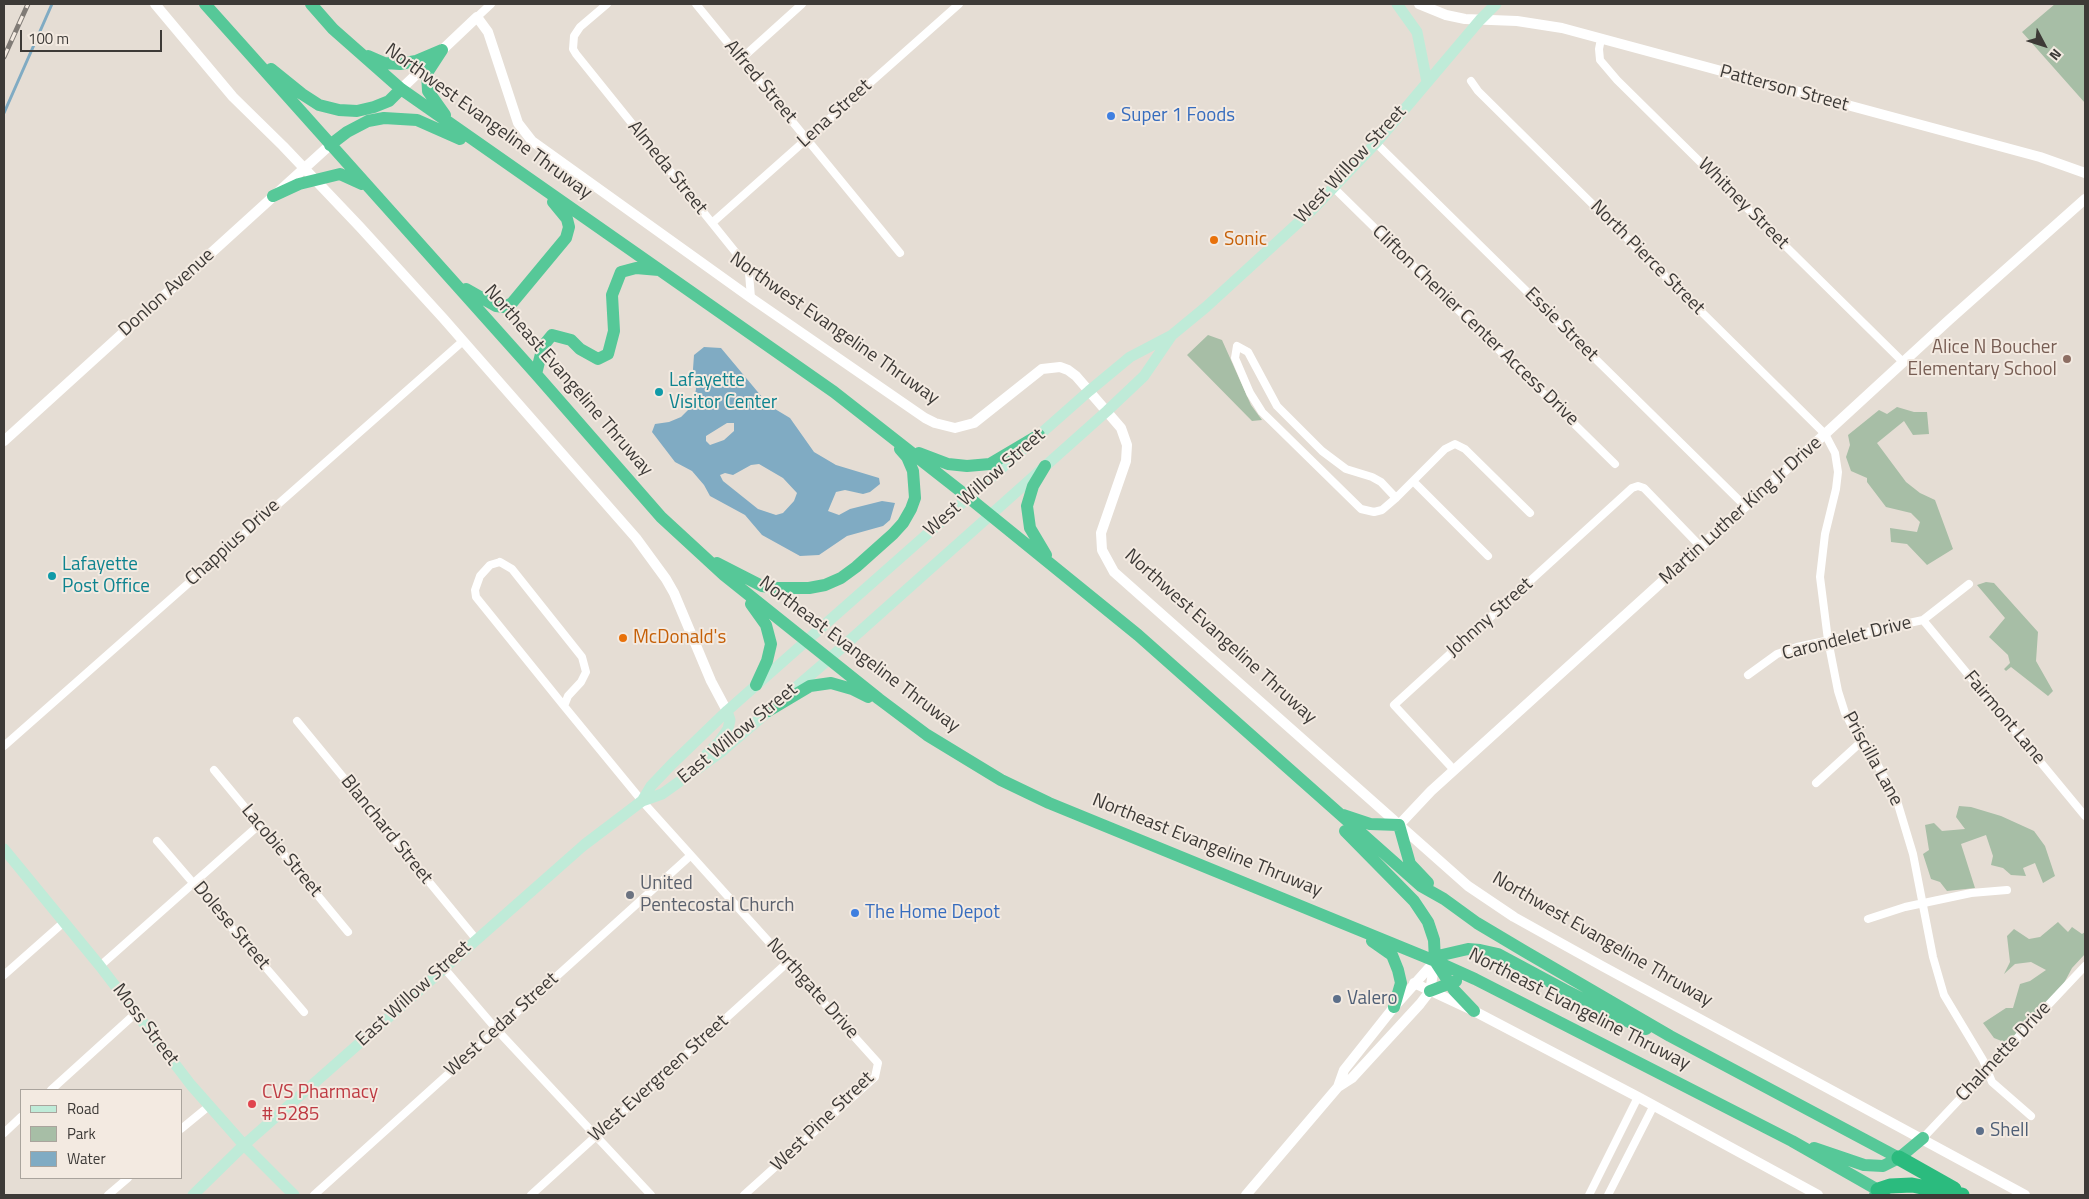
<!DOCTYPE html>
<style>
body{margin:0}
#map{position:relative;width:2089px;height:1199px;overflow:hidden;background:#e5ddd4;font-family:"Titillium Web",sans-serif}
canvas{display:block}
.frame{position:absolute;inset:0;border:5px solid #3d3a37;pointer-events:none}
.legend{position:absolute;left:20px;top:1089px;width:162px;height:90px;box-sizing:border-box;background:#f3eae1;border:1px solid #aaa49d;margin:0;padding:6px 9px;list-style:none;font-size:15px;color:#3d3a37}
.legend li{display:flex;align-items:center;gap:10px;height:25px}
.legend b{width:25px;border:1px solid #aaa49d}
.north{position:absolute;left:2019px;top:20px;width:50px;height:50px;-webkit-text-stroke:4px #f3eae1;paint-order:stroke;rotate:130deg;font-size:14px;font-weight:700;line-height:20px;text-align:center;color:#3d3a37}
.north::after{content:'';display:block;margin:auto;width:18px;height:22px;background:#3d3a37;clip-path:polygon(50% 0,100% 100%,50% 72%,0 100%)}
.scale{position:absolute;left:20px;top:30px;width:142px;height:22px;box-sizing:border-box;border:2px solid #3d3a37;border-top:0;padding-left:6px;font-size:15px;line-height:18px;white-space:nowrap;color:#3d3a37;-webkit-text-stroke:4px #f3eae1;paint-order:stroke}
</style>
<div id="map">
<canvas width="2089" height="1199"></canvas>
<div class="frame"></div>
<ul class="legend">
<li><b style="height:6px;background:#bfebd8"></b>Road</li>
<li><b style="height:14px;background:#a7bea6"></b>Park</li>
<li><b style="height:14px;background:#80abc3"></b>Water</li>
</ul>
<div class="north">N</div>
<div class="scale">100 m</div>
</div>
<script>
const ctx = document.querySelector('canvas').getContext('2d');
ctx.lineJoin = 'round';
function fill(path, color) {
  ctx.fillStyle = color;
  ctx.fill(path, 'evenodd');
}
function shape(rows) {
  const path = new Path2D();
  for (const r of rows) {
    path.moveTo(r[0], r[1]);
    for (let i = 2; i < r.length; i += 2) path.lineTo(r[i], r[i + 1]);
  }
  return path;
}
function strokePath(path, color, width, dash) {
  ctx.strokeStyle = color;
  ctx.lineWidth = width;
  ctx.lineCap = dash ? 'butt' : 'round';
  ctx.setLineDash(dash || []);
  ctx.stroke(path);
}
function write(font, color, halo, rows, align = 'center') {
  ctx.font = font + ' "Titillium Web",sans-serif';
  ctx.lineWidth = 4;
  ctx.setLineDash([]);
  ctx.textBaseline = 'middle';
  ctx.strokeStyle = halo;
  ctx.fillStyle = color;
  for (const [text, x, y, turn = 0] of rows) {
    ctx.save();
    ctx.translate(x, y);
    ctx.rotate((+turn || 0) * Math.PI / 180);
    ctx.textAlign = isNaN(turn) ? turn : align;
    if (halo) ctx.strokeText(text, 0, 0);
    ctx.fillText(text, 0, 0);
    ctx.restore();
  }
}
fill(shape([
 [2055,4,2085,4,2085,103,2022,32],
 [1208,335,1222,340,1251,405,1262,420,1252,421,1187,355],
 [1897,407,1914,412,1927,412,1929,434,1913,435,1904,421,1877,443,1906,482,1920,493,1935,500,1953,549,1927,565,1907,544,1891,542,1890,528,1917,532,1920,522,1911,513,1886,507,1867,482,1867,478,1851,471,1846,457,1850,445,1848,435,1879,410,1887,414],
 [1986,582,1994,583,2038,632,2036,661,2053,691,2048,696,2011,667,2006,671,2004,669,2010,663,2008,655,1989,637,2005,618,1977,585],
 [1959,806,1971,807,2001,816,2034,831,2045,846,2055,876,2043,883,2035,863,2023,868,2026,876,2011,875,2003,868,1991,865,1993,856,1986,835,1961,844,1975,888,1947,891,1940,882,1931,879,1923,854,1929,850,1925,825,1934,823,1942,831,1965,829,1956,817],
 [2058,922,2068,932,2072,927,2082,934,2085,932,2085,954,2072,968,2063,985,2009,1044,1994,1038,1983,1023,2006,1008,2013,1008,2020,984,2030,981,2046,970,2031,962,2015,964,2004,974,2010,962,2007,936,2014,929,2029,939,2040,937]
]), '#a7bea6');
fill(shape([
 [704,347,721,348,762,397,775,409,790,418,814,452,836,465,879,478,880,484,870,492,863,494,845,490,836,492,828,511,839,515,850,509,882,501,895,503,890,520,883,526,847,536,819,555,800,556,762,535,745,515,710,496,704,485,692,471,675,462,652,432,655,424,669,422,681,417,693,405,696,389,693,369,694,355],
 [727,423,734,423,734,431,724,440,710,445,706,441,706,436],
 [759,464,783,478,797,493,794,501,783,513,776,515,758,509,723,481,720,475,725,473,733,475,751,465]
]), '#80abc3');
strokePath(shape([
 [4,113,52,4]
]), '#80abc3', 3);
strokePath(shape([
 [607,4,580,27,574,36,573,49,576,54,745,264,749,273,751,298],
 [696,4,900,253],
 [477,17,491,4],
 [1601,39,1599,49,1600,60,1617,80,1903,362],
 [741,59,802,4],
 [1471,81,1478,91,1825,434,1835,453,1838,472,1836,489,1825,534,1820,577,1828,640,1838,691,1845,713,1855,732,1876,762,1897,801,1913,854,1933,957,1944,995,1983,1060,1992,1082,2031,1116],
 [1376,143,1746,507],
 [1334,188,1615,464],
 [712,223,959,4],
 [1413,481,1488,556],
 [1396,498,1381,482,1372,477,1346,469,1322,451,1277,406,1248,352,1237,346,1235,358,1250,393,1262,412,1361,509,1374,512,1382,510,1396,498,1445,449,1455,444,1465,449,1530,513],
 [500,562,512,569,582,657,586,672,581,682,568,696,564,706,476,597,475,590,480,576,490,565,500,562],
 [1923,620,2085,816],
 [1748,675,1777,654,1797,647,1923,620,1969,584],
 [564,706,642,801,878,1063,875,1077,744,1195],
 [297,721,476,939],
 [4,746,463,341],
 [214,770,348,932],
 [1454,770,1394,705,1632,488,1638,486,1644,488,1701,547],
 [1816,783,1861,742],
 [157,841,304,1012],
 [1868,919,1905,907,1971,893,2007,890],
 [100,966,259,825],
 [444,968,497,1030,651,1195],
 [4,975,64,922],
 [51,1090,136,1013],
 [181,1129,209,1106],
 [4,1133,21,1117],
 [1923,1138,2085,966],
 [108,1195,128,1178],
 [314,1195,690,856],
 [531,1195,788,962],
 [1589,1195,1638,1097],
 [1608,1195,1654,1105]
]), '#fff', 8);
strokePath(shape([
 [155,4,233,97,283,146,360,227,443,318,636,538,666,579,674,593,711,681,727,711],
 [1419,4,1446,15,1465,19,1517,21,1562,28,2040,157,2085,173],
 [401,89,477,17,488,32,518,123,532,141,751,298,925,418,935,423,955,428,974,423,1042,369,1060,367,1068,370,1076,376,1121,428,1127,445,1126,461,1101,533,1102,550,1114,572,1468,886,1514,917,1602,966,2025,1195],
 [4,441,330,145],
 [1399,825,1431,791,1825,434,1949,320,2085,199],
 [1414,983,1474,1011,1638,1097,1818,1195],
 [1338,1087,1344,1070,1394,1007,1435,961],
 [1246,1195,1338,1087,1352,1078,1420,1004,1430,991,1435,961]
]), '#fff', 10);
strokePath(shape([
 [1397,4,1417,32,1427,82],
 [706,755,719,742,728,729,730,720,727,711],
 [642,801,651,786,672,764,727,711,1089,391,1130,357,1172,335,1206,307,1311,211,1376,143,1480,20,1496,4],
 [4,849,100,966,191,1085,244,1145,294,1195],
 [193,1195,244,1145,584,845,642,801,662,794,721,752,829,659,1107,411,1144,376,1172,335]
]), '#bfebd8', 11);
strokePath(shape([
 [205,4,536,374,661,517,724,575,879,699,927,735,1001,780,1049,803,1435,961,1475,979,1792,1141,1878,1190,1875,1195],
 [311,4,333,29,401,89,834,392,968,497,1138,635,1421,886,1444,899,1477,923,1524,951,1670,1036,1899,1158],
 [442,50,427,73,428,91,445,115],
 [368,56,384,63,400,64,416,61,442,50],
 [271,69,302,94,319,105,339,110,357,111,374,107,389,101,401,89],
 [330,145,347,132,368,121,384,118,417,120,460,139],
 [273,196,299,184,340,174,362,184],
 [466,289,496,306,504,307,512,303,566,238,569,227,567,219,553,202],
 [536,374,543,346,552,335,571,340,580,349,598,359,608,354,614,331,612,295,621,272,636,268,659,270],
 [919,453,948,464,967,466,990,464,1039,435],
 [1045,466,1033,486,1027,506,1030,528,1046,555],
 [717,563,762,586,777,588,809,588,825,585,841,578,856,567,893,534,903,523,911,509,915,498,913,471,907,457,900,449],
 [751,604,766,625,771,644,767,661,756,685],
 [768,711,810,686,831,683,852,689,868,697],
 [1343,815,1370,824,1399,825,1410,864,1428,883],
 [1345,831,1414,901,1428,922,1434,940,1435,961,1454,990,1474,1011],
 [1372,941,1392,955,1398,970,1401,983,1394,1007],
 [1435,961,1442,955,1468,949,1480,950,1498,954,1565,990,1637,1026,1646,1029],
 [1430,991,1456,981],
 [1814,1148,1864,1165,1883,1166,1899,1158,1923,1138]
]), '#56c898', 12);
strokePath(shape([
 [1899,1158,1954,1189],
 [1878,1190,1890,1186,1912,1185,1962,1195]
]), '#2bbb7e', 15);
const rail = shape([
 [4,57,28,4]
]);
strokePath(rail, '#807b76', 5);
strokePath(rail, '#f3eae1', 3, [9]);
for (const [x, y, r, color] of [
 [1111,116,5,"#3f7fe0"],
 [1214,240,5,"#e8710a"],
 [2067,359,5,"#8d6e63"],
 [659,392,5,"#0f9aa8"],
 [52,576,5,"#0f9aa8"],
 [623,638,5,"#e8710a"],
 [630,895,5,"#6b7280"],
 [855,913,5,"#3f7fe0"],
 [1337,999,5,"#5c6f8a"],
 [252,1104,5,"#e0444e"],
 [1980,1131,5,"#5c6f8a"]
]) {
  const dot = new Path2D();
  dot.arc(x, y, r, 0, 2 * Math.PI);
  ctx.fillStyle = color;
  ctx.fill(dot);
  strokePath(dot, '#f3eae1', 2);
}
write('19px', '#3d3a37', '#f3eae1', [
 ["Alfred Street",760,82,50],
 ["Patterson Street",1784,89,15],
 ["Lena Street",835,114,-42],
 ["Northwest Evangeline Thruway",488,122,36],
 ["West Willow Street",1351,165,-47],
 ["Almeda Street",667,168,51],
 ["Whitney Street",1743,204,45],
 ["North Pierce Street",1647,258,45],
 ["Donlon Avenue",167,293,-42],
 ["Essie Street",1561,325,45],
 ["Clifton Chenier Center Access Drive",1475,326,44],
 ["Northwest Evangeline Thruway",834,329,35],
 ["Northeast Evangeline Thruway",568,381,49],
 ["West Willow Street",985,483,-41],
 ["Martin Luther King Jr Drive",1741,511,-42],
 ["Chappius Drive",233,543,-42],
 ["Johnny Street",1490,618,-42],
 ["Northwest Evangeline Thruway",1220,637,42],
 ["Carondelet Drive",1847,639,-14],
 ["Northeast Evangeline Thruway",859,655,37],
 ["Fairmont Lane",2004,718,50],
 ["East Willow Street",738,734,-39],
 ["Priscilla Lane",1872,759,61],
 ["Blanchard Street",386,830,51],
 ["Northeast Evangeline Thruway",1207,846,22],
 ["Lacobie Street",281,851,50],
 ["Dolese Street",231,926,50],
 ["Northwest Evangeline Thruway",1602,940,30],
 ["Northgate Drive",812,989,48],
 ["East Willow Street",414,994,-42],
 ["Northeast Evangeline Thruway",1579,1010,27],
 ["Moss Street",145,1025,53],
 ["West Cedar Street",502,1025,-42],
 ["Chalmette Drive",2004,1052,-47],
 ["West Evergreen Street",659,1079,-42],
 ["West Pine Street",823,1122,-44]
]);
write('19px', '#366cbe', '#f3eae1', [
 ["Super 1 Foods",1121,116],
 ["The Home Depot",865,913]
], 'left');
write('19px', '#c56008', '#f3eae1', [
 ["Sonic",1224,240],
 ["McDonald's",633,638]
], 'left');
write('19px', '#785e54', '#f3eae1', [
 ["Alice N Boucher",2057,348],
 ["Elementary School",2057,370]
], 'right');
write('19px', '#0d838f', '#f3eae1', [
 ["Lafayette",669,381],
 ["Visitor Center",669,403],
 ["Lafayette",62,565],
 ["Post Office",62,587]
], 'left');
write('19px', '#5b616d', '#f3eae1', [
 ["United",640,884],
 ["Pentecostal Church",640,906]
], 'left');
write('19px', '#4e5e75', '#f3eae1', [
 ["Valero",1347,999],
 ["Shell",1990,1131]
], 'left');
write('19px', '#be3a42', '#f3eae1', [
 ["CVS Pharmacy",262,1093],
 ["# 5285",262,1115]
], 'left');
</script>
